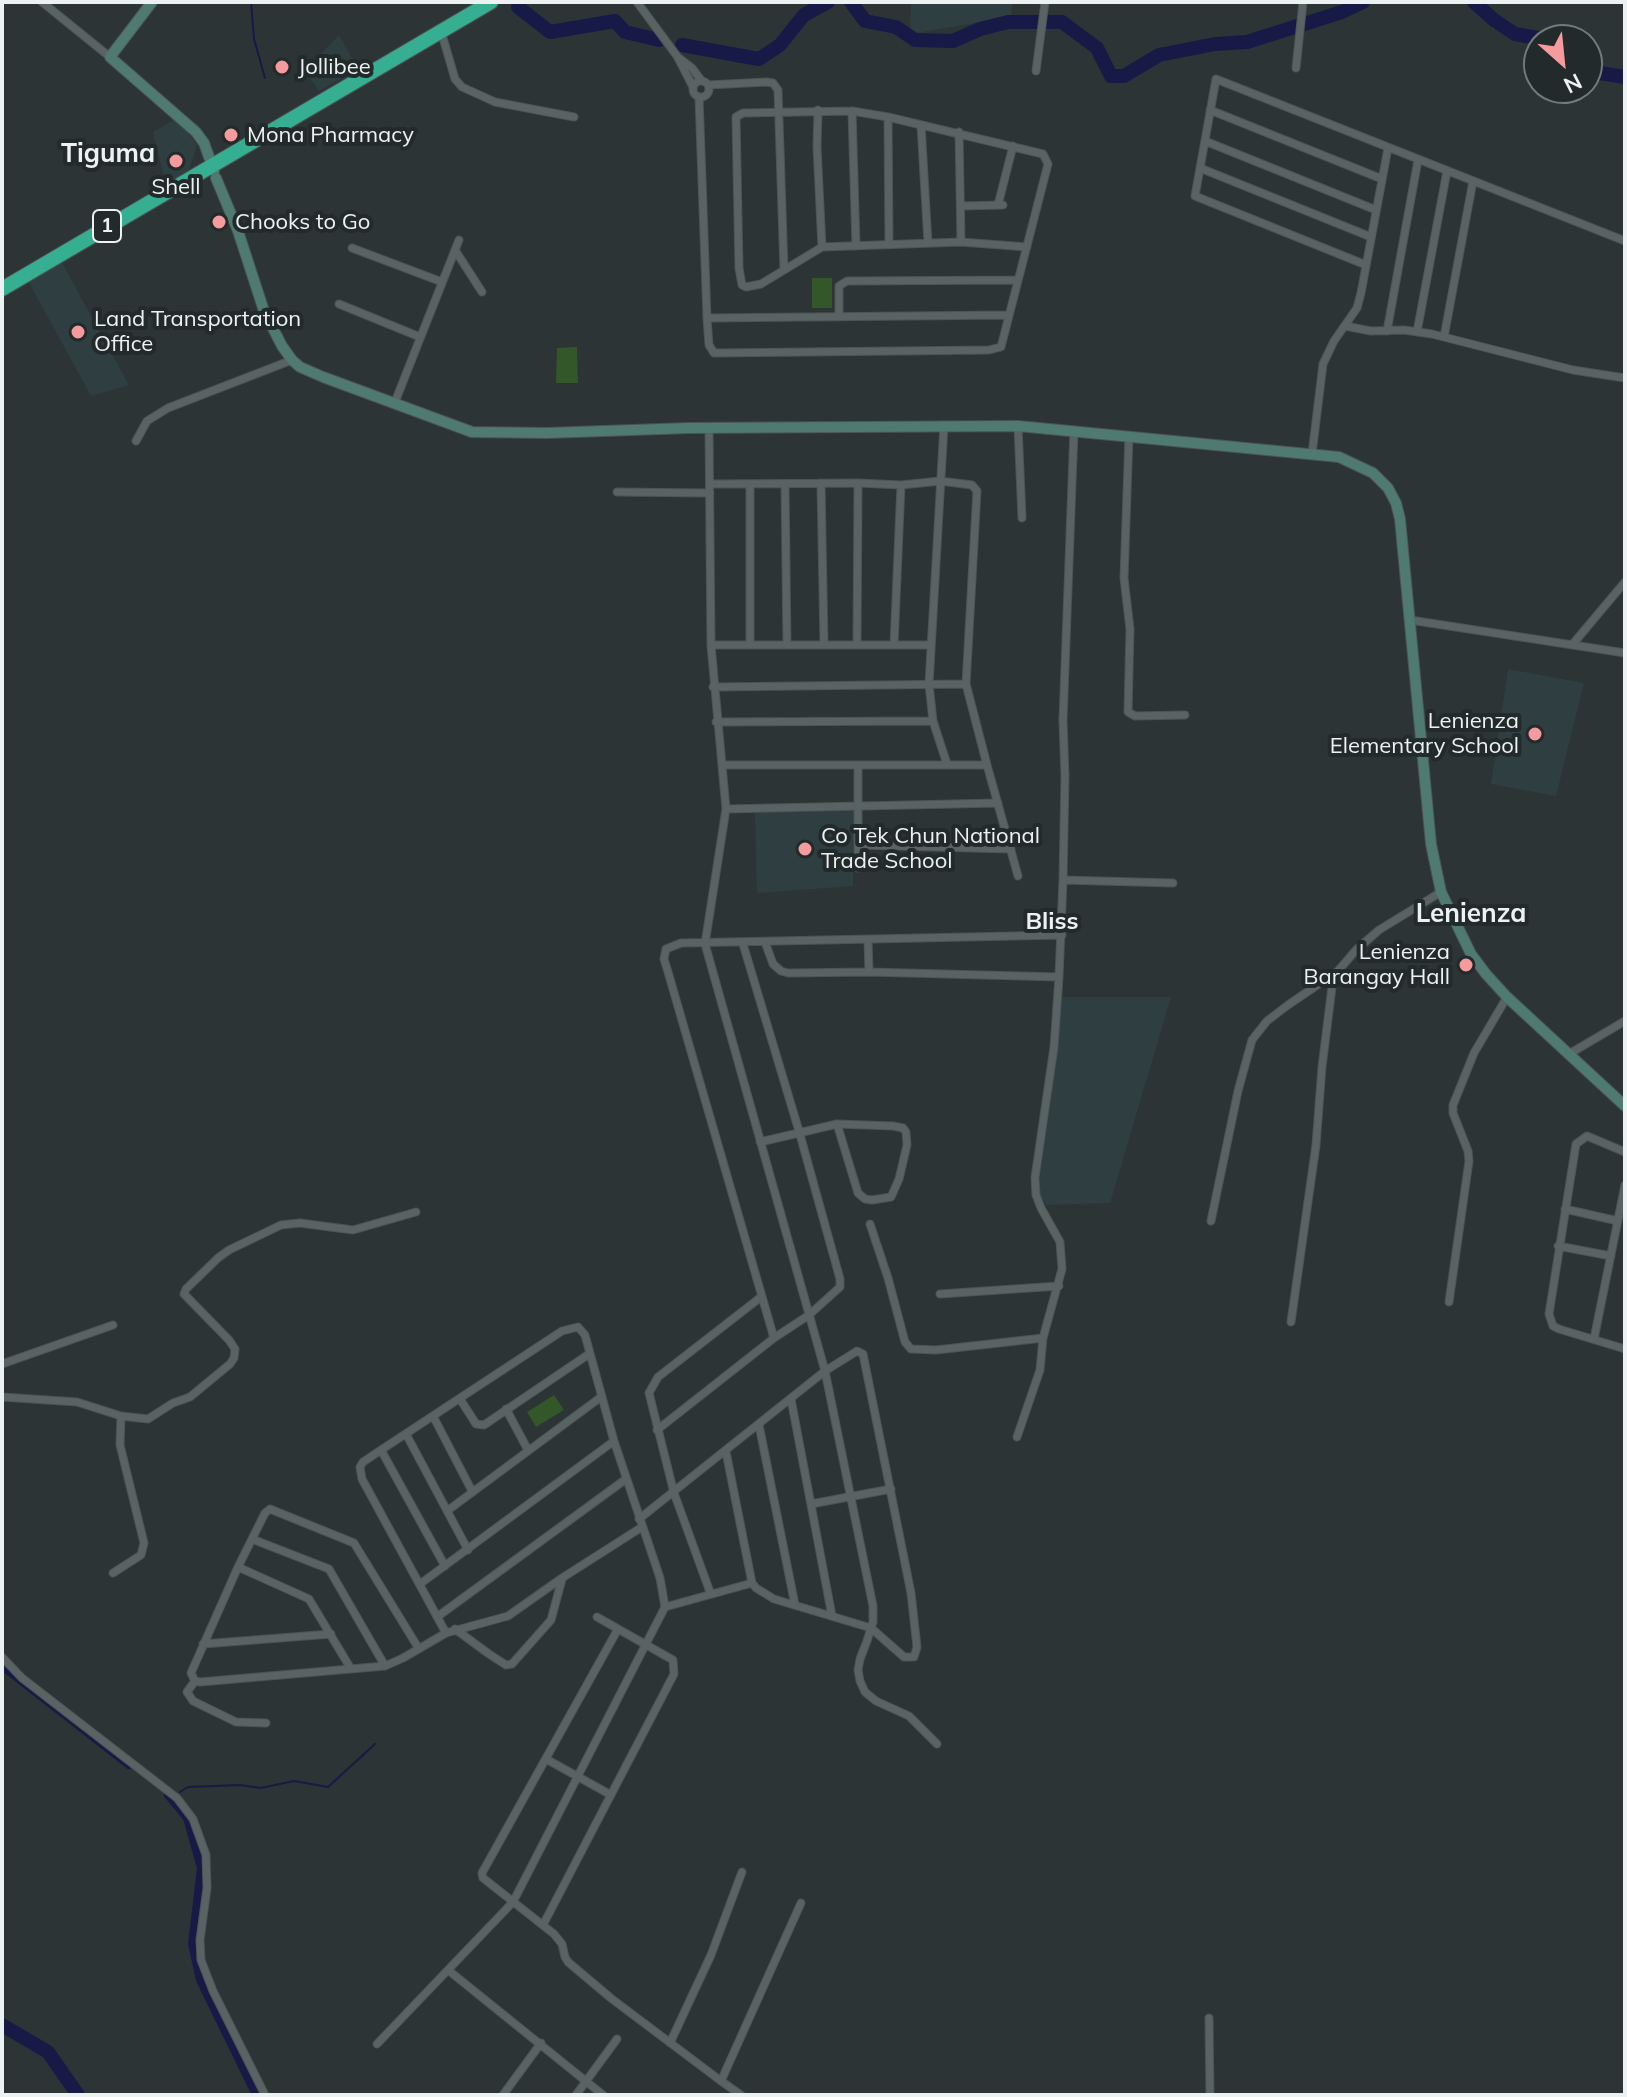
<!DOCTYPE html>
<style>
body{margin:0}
#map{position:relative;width:1627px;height:2097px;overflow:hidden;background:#2c3435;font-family:Mulish,sans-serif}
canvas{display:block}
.frame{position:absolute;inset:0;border:4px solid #ecf1f2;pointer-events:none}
.north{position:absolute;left:1523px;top:24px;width:80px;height:80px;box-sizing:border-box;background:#222a2b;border:2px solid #737a7b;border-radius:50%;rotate:153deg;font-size:22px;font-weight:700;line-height:32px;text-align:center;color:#ecf1f2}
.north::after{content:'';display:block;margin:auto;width:28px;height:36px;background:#f59b9d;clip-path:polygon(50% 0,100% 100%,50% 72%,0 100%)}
</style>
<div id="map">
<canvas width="1627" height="2097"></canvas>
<div class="frame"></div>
<div class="north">N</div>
</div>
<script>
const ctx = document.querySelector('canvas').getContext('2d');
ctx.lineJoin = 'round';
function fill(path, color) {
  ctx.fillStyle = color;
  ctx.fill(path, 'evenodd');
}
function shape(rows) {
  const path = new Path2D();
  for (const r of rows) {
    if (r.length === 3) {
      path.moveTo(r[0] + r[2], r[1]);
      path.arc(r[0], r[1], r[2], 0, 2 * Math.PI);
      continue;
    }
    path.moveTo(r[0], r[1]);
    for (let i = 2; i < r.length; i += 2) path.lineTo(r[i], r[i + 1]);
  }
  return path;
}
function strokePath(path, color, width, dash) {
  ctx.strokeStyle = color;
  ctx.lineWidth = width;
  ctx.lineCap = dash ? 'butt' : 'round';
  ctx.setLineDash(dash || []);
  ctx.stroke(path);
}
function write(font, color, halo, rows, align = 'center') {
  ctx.font = font + ' Mulish,sans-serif';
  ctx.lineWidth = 8;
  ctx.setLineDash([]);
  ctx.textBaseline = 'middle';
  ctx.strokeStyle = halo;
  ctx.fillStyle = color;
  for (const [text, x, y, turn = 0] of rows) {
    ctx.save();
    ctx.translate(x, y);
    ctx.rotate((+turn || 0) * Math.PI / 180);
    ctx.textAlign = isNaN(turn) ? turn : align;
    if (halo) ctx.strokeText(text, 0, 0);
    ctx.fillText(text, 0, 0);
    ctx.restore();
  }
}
fill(shape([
 [911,2,1012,2,1011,17,910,34],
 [339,35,358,69,319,91,305,71],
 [177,118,197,145,189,170,166,185,153,132],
 [60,259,129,385,91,396,27,279],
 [1508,669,1584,683,1556,796,1491,784],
 [854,810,853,886,757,893,755,812],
 [1062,997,1171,997,1110,1203,1046,1205,1040,1195,1039,1183,1050,1107]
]), '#2f3f41');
fill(shape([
 [812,278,832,278,832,308,812,308],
 [577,347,578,383,556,383,557,348],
 [554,1395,564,1410,536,1427,527,1412]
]), '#34572a');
strokePath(shape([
 [251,2,254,39,265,78],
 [180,1792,188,1787,240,1785,261,1788,294,1781,328,1787,375,1744]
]), '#171a47', 2);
strokePath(shape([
 [2,1666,129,1765],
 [168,1795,187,1818,201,1868,192,1944,200,1980,256,2095]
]), '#171a47', 8);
strokePath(shape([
 [851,2,865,21,896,27,915,40,953,41,980,29,1008,22,1062,22,1097,48,1111,76,1124,76,1159,55,1215,44,1247,42,1342,12,1363,2],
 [1474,2,1494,20,1515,34,1549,40],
 [518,7,550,32,615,21,625,32,659,40],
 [682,45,759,59,780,45,804,15,828,2],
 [1587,71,1625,77],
 [2,2025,48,2052,78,2095]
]), '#171a47', 14);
const street = shape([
 [42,2,110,57],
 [637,2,677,56,693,87],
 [441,31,455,79,462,87,495,102,574,117],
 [679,58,692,68,701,80],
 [1296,68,1303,2],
 [1036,71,1045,2],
 [701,89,8],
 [708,85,766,82,773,83,778,90,784,270],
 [699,97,707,318,709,345,714,353,989,350,1001,347,1048,164,1043,154,888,117,852,111,743,113,736,117,739,268,742,285,746,287,761,284,822,247,961,242,1027,247],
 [818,110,817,147,822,247],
 [1210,110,1382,179],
 [852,111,856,246],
 [888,117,889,245],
 [921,125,928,243],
 [959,132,961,242],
 [1205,141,1376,210],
 [1200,168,1371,237],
 [998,205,1013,146],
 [961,206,1003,205],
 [352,248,442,282],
 [455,250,482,292],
 [1366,265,1195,196,1216,79,1625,241],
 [339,304,420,337],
 [839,315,839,286,847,281,1018,280],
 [707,318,1008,315],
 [1345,326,1371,331,1404,330,1432,334,1573,370,1625,378],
 [1387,331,1418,160],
 [1417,332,1447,171],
 [1444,337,1473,181],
 [395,402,459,240],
 [944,425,929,684,933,721,947,764],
 [1018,426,1022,518],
 [1074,430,1063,720,1065,777,1063,880,1173,883],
 [1129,436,1124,578,1130,629,1128,712,1135,716,1185,715],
 [136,441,147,421,168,408,292,360],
 [1312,454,1323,364,1334,341,1357,308,1361,293,1388,148],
 [821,483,824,645],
 [710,484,858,483,901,485,940,481,972,485,977,491,966,684,987,765],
 [750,484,750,644],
 [785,484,787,645],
 [617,492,710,493],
 [1410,620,1625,653],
 [857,644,858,483],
 [711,645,930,645],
 [894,645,901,485],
 [1572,645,1625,582],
 [713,687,966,684],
 [716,722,933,721],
 [722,765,987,765,1018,876],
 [726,809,998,803],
 [858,845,1011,849],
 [858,868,858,765],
 [868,940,869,972],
 [765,942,773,964,781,971,788,973,869,972,1059,977,1054,1047,1035,1178,1036,1195,1041,1208,1060,1242,1062,1269,1043,1338,1040,1370,1017,1437],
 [1059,977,1063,880],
 [1569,1054,1625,1021],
 [837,1124,893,1126,903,1128,906,1132,907,1145,899,1179,891,1197,872,1200,865,1199,858,1193,837,1124],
 [760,1142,837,1124],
 [1625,1152,1587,1136,1576,1144,1549,1314,1553,1326,1559,1329,1625,1349],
 [1565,1209,1618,1221],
 [1211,1221,1238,1091,1252,1040,1267,1021,1288,1005,1338,971],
 [870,1224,888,1278,905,1342,911,1349,936,1350,1043,1338],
 [1558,1246,1611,1256],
 [940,1294,1059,1286],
 [1449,1302,1469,1161,1468,1151,1453,1113,1453,1105,1474,1053,1507,997],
 [1291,1322,1316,1145,1322,1067,1332,987,1338,971,1356,950,1379,930,1441,892],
 [774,1338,668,972,664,959,666,949,681,943,1062,935],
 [1594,1339,1625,1185],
 [2,1364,113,1325],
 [2,1397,77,1402,121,1416,148,1419,173,1403,190,1397,230,1364,234,1358,235,1349,229,1340,184,1294,186,1289,218,1258,229,1250,281,1225,300,1223,353,1230,416,1212],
 [460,1399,476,1424,484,1425,589,1354],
 [791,1399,832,1616],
 [506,1409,528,1450],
 [433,1416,472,1491],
 [759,1425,795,1605],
 [657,1430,774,1338,809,1315,840,1287,840,1279,799,1131,743,944],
 [406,1434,468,1550],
 [381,1450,445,1566],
 [726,1452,752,1583,756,1588,774,1599,871,1628,904,1657,914,1657,917,1647,911,1593,863,1354,857,1351,825,1371,873,1606,873,1622,871,1628,867,1641,860,1659,858,1670,860,1681,865,1692,876,1701,909,1716,937,1744],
 [811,1504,891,1489],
 [447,1511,601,1397],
 [639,1519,825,1371,705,944,726,809,711,645,709,428],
 [252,1539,329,1569,385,1666],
 [238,1567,309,1599,351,1669],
 [113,1573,141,1555,144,1543,120,1445,121,1416],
 [420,1584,614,1441],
 [710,1592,674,1493,649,1393,658,1377,761,1297],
 [665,1607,752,1583],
 [437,1617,626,1479],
 [455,1629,489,1654,506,1665,512,1664,551,1620,562,1579],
 [618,1629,482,1873,483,1878,554,1934,562,1944,565,1957,568,1962,612,1999,721,2081,801,1903],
 [446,1633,508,1616,562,1578,642,1527],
 [203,1644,331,1634],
 [2,1657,22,1678,177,1798,193,1819,206,1855,207,1888,200,1940,201,1960,213,1991,265,2095],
 [195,1681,187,1692,193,1701,236,1722,266,1723],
 [546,1759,611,1795],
 [543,1925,674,1674,673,1660,597,1617],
 [448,1970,603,2095],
 [1209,2018,1210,2095],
 [670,2043,711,1955,742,1872],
 [377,2044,513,1902,665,1607,660,1578,614,1441,585,1335,578,1327,562,1331,381,1450,363,1462,360,1467,362,1479,446,1633,403,1658,385,1666,200,1682,195,1681,191,1673,238,1567,265,1513,270,1509,354,1543,419,1649],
 [721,2081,741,2095],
 [503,2095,541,2043],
 [576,2095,617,2039]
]);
const secondary = shape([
 [152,2,110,57,196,132,204,143,214,171],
 [216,178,238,231,264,311,282,346,292,360,300,367,323,377,472,432,547,433,689,428,1018,426,1339,457,1373,473,1388,488,1396,503,1400,519,1431,844,1441,892,1471,954,1486,974,1507,997,1625,1106]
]);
const highway = shape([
 [2,289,491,2]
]);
strokePath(street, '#4c5354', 9);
strokePath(secondary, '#4c5354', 12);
strokePath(highway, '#4c5354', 16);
strokePath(street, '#5a6364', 7);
strokePath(secondary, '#4f7a72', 10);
strokePath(highway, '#36ae91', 14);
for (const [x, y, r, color] of [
 [282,67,8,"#f59b9d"],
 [231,135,8,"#f59b9d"],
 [176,161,8,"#f59b9d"],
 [219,222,8,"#f59b9d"],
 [78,332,8,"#f59b9d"],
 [1535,734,8,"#f59b9d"],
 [805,849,8,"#f59b9d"],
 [1466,965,8,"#f59b9d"]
]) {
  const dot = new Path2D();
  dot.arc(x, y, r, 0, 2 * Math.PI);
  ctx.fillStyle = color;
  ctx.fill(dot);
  strokePath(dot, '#222a2b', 3);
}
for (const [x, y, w] of [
 [107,226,28]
]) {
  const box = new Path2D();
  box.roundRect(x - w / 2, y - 16, w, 32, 6);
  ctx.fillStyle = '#222a2b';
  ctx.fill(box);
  strokePath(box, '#ecf1f2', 2);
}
write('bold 20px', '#ecf1f2', null, [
 ["1",107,226]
]);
write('22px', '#ecf1f2', '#222a2b', [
 ["Jollibee",298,67],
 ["Mona Pharmacy",247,135],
 ["Shell",176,187,"center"],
 ["Chooks to Go",235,222],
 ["Land Transportation",94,319],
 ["Office",94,344],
 ["Lenienza",1519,721,"right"],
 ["Elementary School",1519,746,"right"],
 ["Co Tek Chun National",821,836],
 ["Trade School",821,861],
 ["Lenienza",1450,952,"right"],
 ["Barangay Hall",1450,977,"right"]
], 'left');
write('bold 24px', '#ecf1f2', '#222a2b', [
 ["Bliss",1052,922]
]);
write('bold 26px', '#ecf1f2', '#222a2b', [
 ["Tiguma",108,154],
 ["Lenienza",1471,914]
]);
</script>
